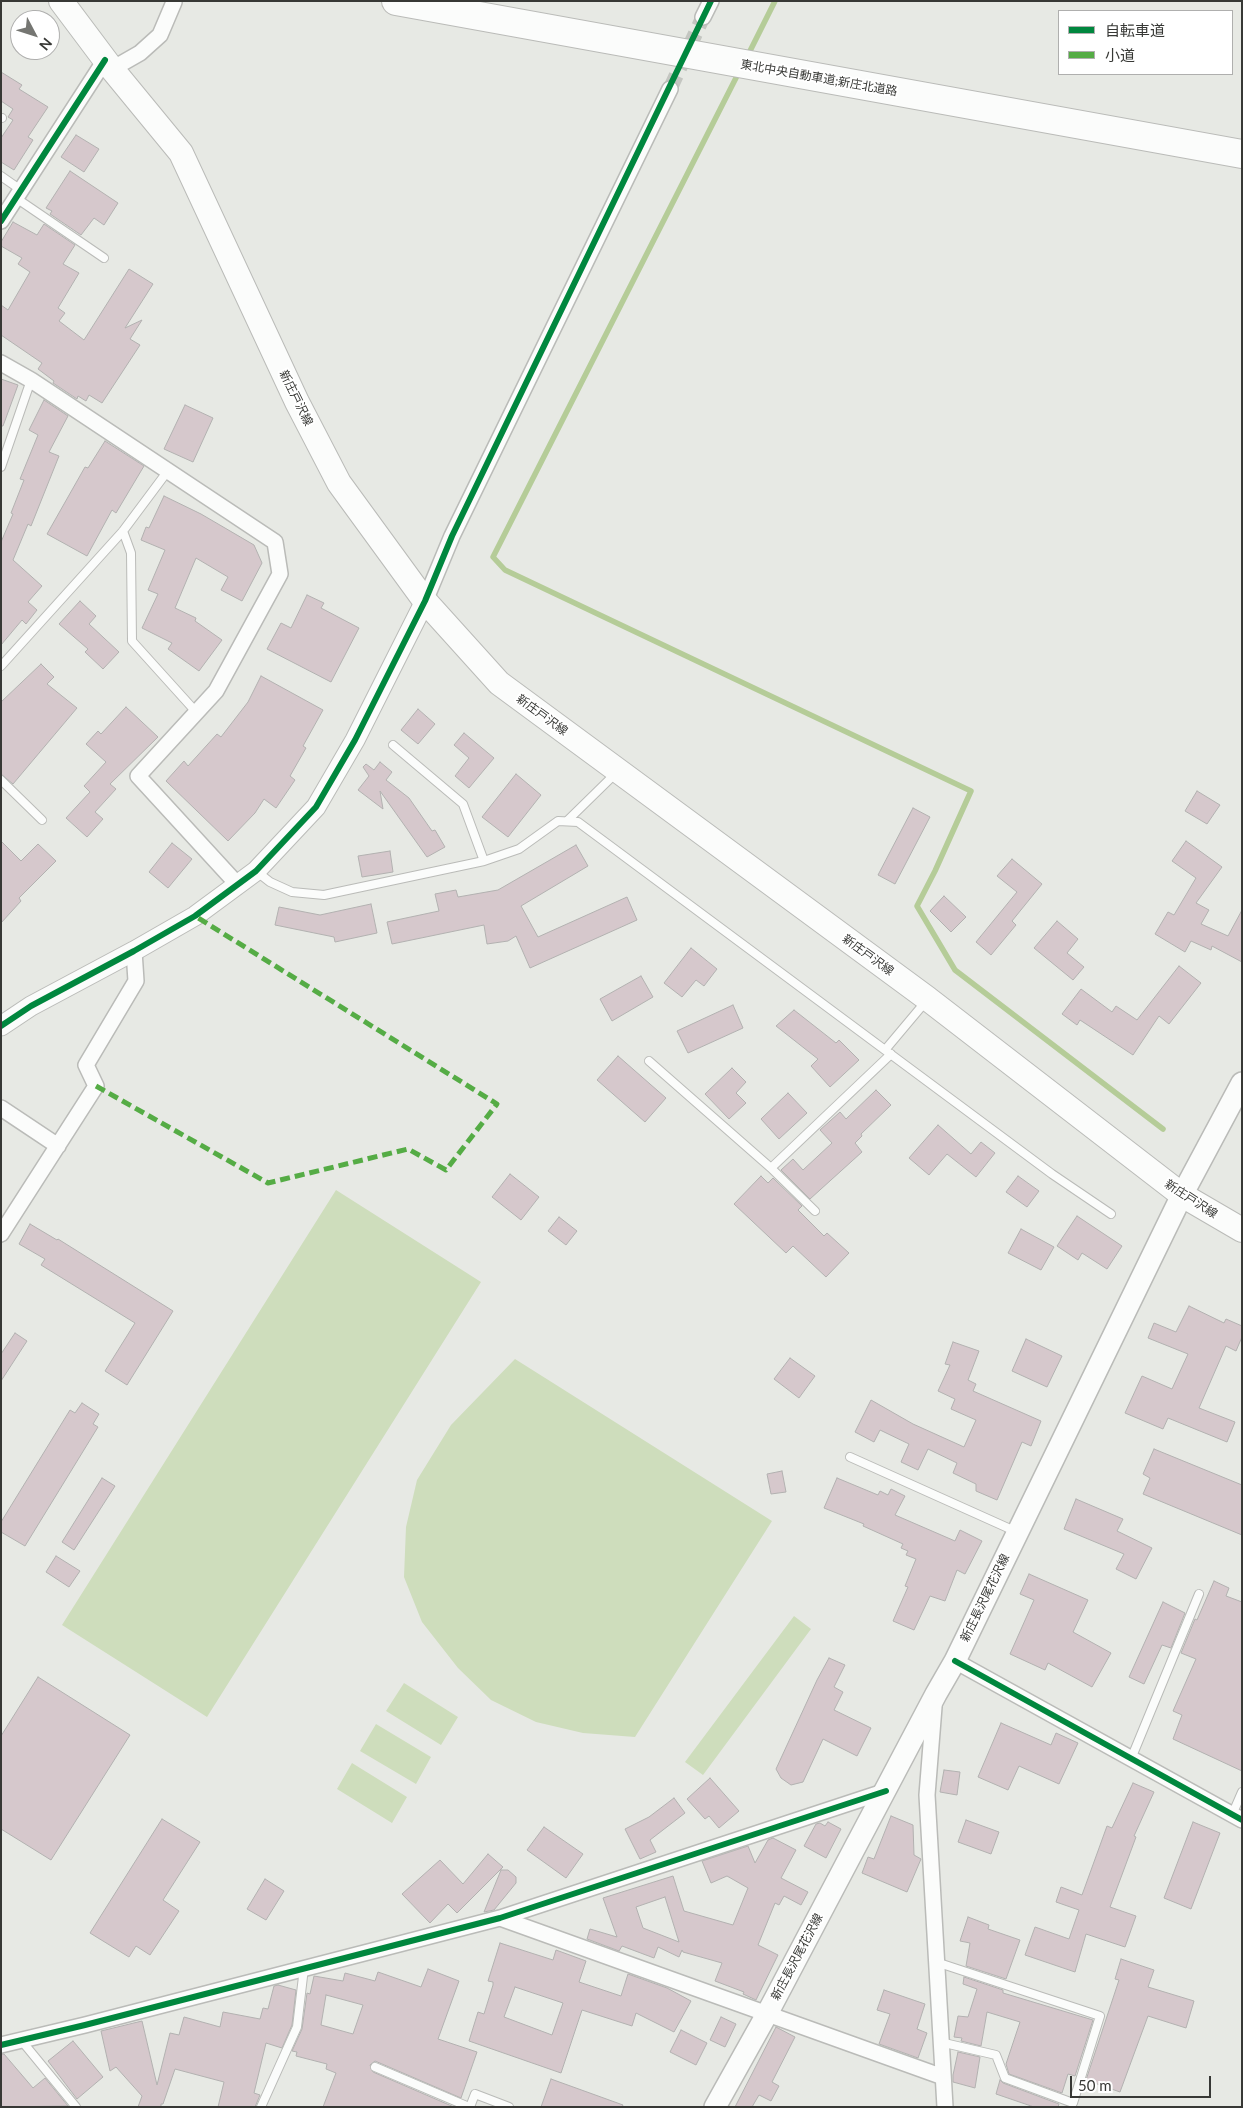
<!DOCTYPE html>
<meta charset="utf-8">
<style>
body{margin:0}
#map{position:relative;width:1243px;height:2108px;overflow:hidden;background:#e7e9e4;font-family:Lato,"Noto Sans JP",sans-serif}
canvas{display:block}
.frame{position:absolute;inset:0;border:2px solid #373835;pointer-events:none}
.legend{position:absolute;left:1058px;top:10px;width:175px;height:65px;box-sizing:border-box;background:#fff;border:1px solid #afafae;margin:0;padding:6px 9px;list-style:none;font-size:15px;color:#373835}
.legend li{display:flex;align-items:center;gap:10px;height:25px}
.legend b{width:25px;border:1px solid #afafae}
.north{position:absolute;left:10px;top:10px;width:50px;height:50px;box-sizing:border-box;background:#fff;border:1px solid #afafae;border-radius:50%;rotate:130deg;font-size:14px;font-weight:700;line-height:20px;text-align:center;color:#373835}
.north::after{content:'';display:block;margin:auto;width:18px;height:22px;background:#757672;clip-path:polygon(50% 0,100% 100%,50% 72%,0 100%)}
.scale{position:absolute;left:1070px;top:2076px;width:141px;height:22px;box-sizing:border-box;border:2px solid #373835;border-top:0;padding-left:6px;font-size:15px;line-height:18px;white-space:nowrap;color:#373835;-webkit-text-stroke:4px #fff;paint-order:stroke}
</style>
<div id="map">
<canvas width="1243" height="2108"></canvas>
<div class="frame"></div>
<ul class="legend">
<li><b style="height:6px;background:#00873e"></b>自転車道</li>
<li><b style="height:6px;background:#55ac45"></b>小道</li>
</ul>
<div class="north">N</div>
<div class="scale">50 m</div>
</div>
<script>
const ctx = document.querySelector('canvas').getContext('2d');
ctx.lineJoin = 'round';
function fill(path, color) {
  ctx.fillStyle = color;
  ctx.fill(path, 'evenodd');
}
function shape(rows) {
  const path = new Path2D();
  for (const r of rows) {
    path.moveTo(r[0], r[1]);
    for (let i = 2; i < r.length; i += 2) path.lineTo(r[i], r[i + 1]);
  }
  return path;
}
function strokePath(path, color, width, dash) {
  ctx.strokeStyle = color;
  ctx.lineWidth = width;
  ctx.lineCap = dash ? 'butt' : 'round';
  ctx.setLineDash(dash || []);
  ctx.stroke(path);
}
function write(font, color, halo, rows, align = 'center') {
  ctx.font = font + ' Lato,"Noto Sans JP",sans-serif';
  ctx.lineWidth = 4;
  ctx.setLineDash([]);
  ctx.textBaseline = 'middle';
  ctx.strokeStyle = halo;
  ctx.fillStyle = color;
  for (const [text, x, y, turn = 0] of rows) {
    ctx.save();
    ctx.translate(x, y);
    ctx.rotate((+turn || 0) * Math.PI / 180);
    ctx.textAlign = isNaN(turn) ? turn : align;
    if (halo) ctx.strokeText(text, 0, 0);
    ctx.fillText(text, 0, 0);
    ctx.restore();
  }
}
fill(shape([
 [336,1190,481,1282,207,1717,62,1625],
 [515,1359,772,1521,635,1737,583,1733,536,1722,491,1700,458,1668,422,1622,404,1577,406,1527,417,1480,451,1425],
 [794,1616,811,1629,703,1775,685,1762],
 [404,1683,458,1717,441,1745,386,1711],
 [376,1724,431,1757,416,1784,360,1751],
 [352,1763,407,1797,392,1823,337,1789]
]), '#ceddbc');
strokePath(shape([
 [747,57,775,1],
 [740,70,493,557,505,570,971,791,935,871,917,906,955,970,1163,1129]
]), '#b5cc98', 5.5);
const building = shape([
 [1,72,22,85,19,89,48,107,28,137,33,140,14,170,1,162,1,138,13,120,8,117,13,109,1,101,1,72],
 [76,135,99,149,84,172,61,157,76,135],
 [70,171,118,203,104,225,94,218,81,235,50,214,52,211,46,208,70,171],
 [13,222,37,235,44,224,75,245,63,264,79,273,58,308,65,313,59,321,84,340,129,269,153,284,125,328,142,320,130,339,140,345,102,403,89,395,86,401,78,396,77,399,53,383,54,381,38,369,42,363,1,335,1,305,8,310,30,272,18,264,22,258,1,246,1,242,13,222],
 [1,379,18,385,3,426,1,426,1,379],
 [44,400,68,416,49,452,59,456,31,526,28,524,13,560,42,586,28,602,37,610,26,624,22,620,1,645,1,542,13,514,11,513,24,480,20,479,38,435,29,430,44,400],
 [185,405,213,418,193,462,164,449,185,405],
 [105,441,144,466,116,513,112,510,87,556,47,534,85,467,88,468,105,441],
 [164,496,201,514,254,545,262,563,242,601,221,590,228,577,196,558,175,608,196,618,195,621,222,640,199,671,168,649,172,643,142,628,158,594,148,590,165,550,141,540,146,527,149,528,164,496],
 [307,595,324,603,321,608,359,628,331,682,267,649,281,623,291,628,307,595],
 [80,601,96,616,89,624,119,652,103,669,85,652,88,649,59,624,80,601],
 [41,664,54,677,47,684,77,708,13,784,1,774,1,702,41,664],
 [261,676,323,710,303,746,306,748,290,776,295,780,276,808,264,799,255,813,228,841,166,781,184,761,188,766,217,734,221,737,248,702,261,676],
 [126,707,158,737,110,784,116,789,95,812,103,819,87,837,66,818,90,792,84,786,106,762,86,744,98,731,101,734,126,707],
 [418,709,435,724,418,744,401,730,418,709],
 [464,733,494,758,469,788,455,776,469,758,454,745,464,733],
 [380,762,392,772,386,780,409,798,432,831,435,830,445,847,427,857,380,791,383,809,358,790,369,776,363,767,366,764,374,770,380,762],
 [516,774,541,795,508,837,482,817,516,774],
 [1197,791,1220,805,1207,824,1185,811,1197,791],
 [913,808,930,817,895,884,878,875,913,808],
 [1,841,21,861,38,844,56,861,19,898,21,901,1,923,1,841],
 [1186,841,1222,867,1196,903,1209,910,1201,924,1228,936,1242,910,1242,962,1212,946,1211,950,1191,941,1185,952,1155,934,1168,912,1174,915,1196,878,1172,861,1186,841],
 [172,843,192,859,168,888,149,872,172,843],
 [576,845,588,866,521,906,538,937,627,897,637,920,530,968,516,936,508,941,487,944,484,925,392,944,387,922,439,911,435,894,456,890,458,897,498,890,576,845],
 [390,851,393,872,362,877,358,856,390,851],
 [1012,859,1042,884,1012,921,1016,925,991,955,976,942,1017,892,997,876,1012,859],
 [944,896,966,917,951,932,930,911,944,896],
 [371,904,377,933,335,942,334,937,275,925,279,907,320,915,371,904],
 [1057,921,1078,939,1067,953,1084,967,1073,980,1034,948,1057,921],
 [691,948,717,969,704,986,696,980,682,997,664,983,691,948],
 [1179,966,1201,983,1169,1024,1159,1016,1133,1055,1080,1020,1077,1025,1062,1014,1081,989,1112,1012,1116,1006,1137,1020,1179,966],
 [641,976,653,997,612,1021,600,999,641,976],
 [733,1005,743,1028,688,1053,677,1031,733,1005],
 [794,1010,836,1043,839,1040,859,1060,830,1087,811,1066,818,1059,776,1026,794,1010],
 [618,1056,666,1098,645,1122,597,1080,618,1056],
 [732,1068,746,1082,736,1093,746,1103,729,1119,705,1094,732,1068],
 [876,1090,891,1105,861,1134,862,1136,855,1143,862,1152,810,1199,781,1170,793,1159,803,1170,832,1143,820,1130,840,1112,846,1119,876,1090],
 [788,1093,807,1113,779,1139,761,1119,788,1093],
 [938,1125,971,1154,981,1142,995,1153,976,1177,947,1154,929,1175,909,1158,938,1125],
 [510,1174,539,1197,521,1220,492,1197,510,1174],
 [761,1176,768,1183,773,1178,802,1206,798,1210,824,1236,827,1233,849,1253,826,1277,793,1246,786,1253,734,1204,761,1176],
 [1018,1176,1039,1191,1027,1207,1006,1192,1018,1176],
 [1077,1216,1122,1246,1107,1269,1082,1253,1078,1260,1057,1246,1077,1216],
 [559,1217,577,1231,566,1245,548,1231,559,1217],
 [30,1224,57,1240,58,1239,173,1311,127,1385,105,1371,135,1323,41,1265,45,1259,19,1244,30,1224],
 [1021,1229,1054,1247,1041,1270,1008,1253,1021,1229],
 [1189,1306,1224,1323,1226,1319,1242,1326,1242,1337,1236,1351,1226,1346,1199,1408,1235,1422,1227,1442,1168,1418,1163,1429,1125,1413,1142,1376,1172,1389,1188,1354,1148,1338,1154,1323,1176,1332,1189,1306],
 [15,1333,27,1341,1,1381,1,1354,15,1333],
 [1026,1339,1062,1356,1047,1387,1012,1371,1026,1339],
 [953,1342,979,1351,968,1380,976,1384,973,1391,1041,1421,1031,1446,1022,1442,997,1500,976,1491,976,1484,953,1473,957,1463,928,1449,918,1470,901,1462,909,1444,880,1430,874,1442,855,1432,871,1400,913,1424,964,1447,976,1420,951,1409,955,1399,938,1391,950,1365,945,1364,953,1342],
 [790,1358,815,1376,799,1398,774,1379,790,1358],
 [82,1403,99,1414,93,1424,98,1427,25,1546,1,1532,1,1522,70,1410,75,1413,82,1403],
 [1154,1449,1242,1485,1242,1535,1143,1494,1150,1478,1143,1474,1154,1449],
 [782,1471,786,1492,771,1494,767,1474,782,1471],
 [102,1478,115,1486,74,1550,62,1542,102,1478],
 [837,1478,878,1495,880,1491,888,1495,891,1489,905,1496,895,1515,955,1541,960,1530,982,1541,965,1574,957,1570,945,1601,930,1596,914,1630,893,1621,908,1587,905,1586,916,1559,906,1555,908,1551,901,1548,903,1544,863,1526,864,1524,824,1508,837,1478],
 [1076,1499,1123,1519,1117,1531,1152,1548,1136,1579,1116,1569,1124,1554,1064,1529,1076,1499],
 [56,1556,80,1571,69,1587,46,1572,56,1556],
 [1029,1574,1088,1600,1073,1632,1111,1653,1092,1687,1048,1663,1045,1670,1010,1654,1034,1600,1020,1594,1029,1574],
 [1214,1581,1229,1588,1226,1596,1242,1602,1242,1771,1173,1739,1182,1715,1173,1711,1196,1659,1181,1653,1195,1619,1197,1620,1214,1581],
 [1163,1602,1185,1613,1171,1648,1162,1645,1144,1684,1129,1677,1163,1602],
 [829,1658,845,1665,834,1687,843,1692,834,1710,871,1728,857,1756,823,1739,803,1782,791,1785,781,1778,776,1769,817,1680,829,1658],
 [38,1677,130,1735,51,1860,1,1829,1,1736,38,1677],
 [1001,1723,1051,1745,1056,1733,1078,1743,1059,1784,1019,1766,1008,1790,978,1777,1001,1723],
 [944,1770,960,1772,957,1795,940,1792,944,1770],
 [710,1778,739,1811,719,1828,709,1816,705,1819,687,1799,710,1778],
 [1133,1783,1154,1792,1134,1836,1136,1837,1110,1907,1136,1916,1125,1947,1086,1934,1075,1972,1025,1955,1035,1927,1069,1939,1079,1910,1056,1902,1061,1887,1082,1895,1107,1826,1112,1828,1133,1783],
 [674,1798,685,1813,650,1840,656,1852,640,1859,625,1829,649,1817,674,1798],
 [891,1816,913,1825,914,1855,921,1859,907,1892,862,1873,868,1857,874,1859,891,1816],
 [162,1819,200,1842,163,1900,179,1911,150,1955,136,1946,129,1957,90,1933,162,1819],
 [966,1820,999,1832,991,1854,958,1842,966,1820],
 [828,1822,841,1829,826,1858,804,1846,816,1824,820,1823,825,1826,828,1822],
 [1193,1822,1220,1833,1191,1909,1164,1898,1193,1822],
 [544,1827,583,1854,566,1878,527,1850,544,1827],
 [773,1838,796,1850,781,1878,808,1892,801,1905,784,1896,779,1905,775,1903,758,1945,778,1955,756,2000,743,1994,744,1992,715,1981,722,1963,683,1952,682,1950,679,1957,658,1947,654,1958,622,1946,619,1951,587,1939,590,1929,617,1937,603,1898,673,1876,684,1911,733,1925,748,1888,727,1876,711,1883,702,1861,748,1846,755,1863,768,1840,773,1838],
 [665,1897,679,1942,643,1928,636,1907,665,1897],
 [488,1854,503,1867,457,1913,448,1904,430,1923,402,1894,440,1860,463,1884,488,1854],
 [501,1870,508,1870,516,1877,516,1883,494,1910,484,1912,501,1870],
 [265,1879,284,1891,266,1920,247,1909,265,1879],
 [968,1917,989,1925,988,1929,1020,1940,1006,1979,966,1966,970,1943,960,1941,968,1917],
 [500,1943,553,1960,556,1950,586,1961,579,1982,621,1996,628,1974,667,1988,691,2001,674,2032,636,2013,632,2026,582,2010,561,2073,469,2041,478,2012,484,2014,493,1985,493,1982,488,1981,500,1943],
 [515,1987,563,2003,552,2035,504,2017,515,1987],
 [1121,1959,1154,1970,1148,1987,1194,2001,1186,2028,1148,2016,1120,2092,1086,2080,1119,1980,1115,1979,1121,1959],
 [428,1969,459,1981,438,2039,477,2052,461,2098,375,2061,370,2065,373,2072,454,2107,323,2107,336,2073,326,2069,327,2064,296,2056,297,2052,292,2051,302,2029,307,1993,310,1994,314,1976,343,1981,345,1973,375,1981,378,1972,421,1987,428,1969],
 [326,1995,363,2005,353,2034,321,2025,326,1995],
 [964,1977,1003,1990,1003,1993,1093,2020,1075,2076,1068,2074,1062,2093,1009,2074,1006,2064,1020,2022,987,2012,981,2046,961,2041,962,2038,954,2037,958,2016,968,2017,977,1989,963,1984,964,1977],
 [278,1985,296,1990,292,2025,282,2048,266,2043,254,2093,260,2095,255,2107,218,2107,224,2082,175,2069,163,2104,161,2104,161,2107,138,2107,142,2096,116,2067,110,2071,101,2031,142,2021,157,2085,170,2033,179,2035,184,2017,220,2027,223,2012,260,2019,263,2008,268,2009,274,1986,278,1985],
 [884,1990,925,2004,917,2029,927,2033,918,2058,879,2044,890,2014,877,2010,884,1990],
 [721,2017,736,2024,725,2047,710,2040,721,2017],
 [776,2027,795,2037,772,2082,779,2086,771,2101,759,2095,752,2107,735,2107,776,2027],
 [681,2030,707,2043,696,2065,670,2052,681,2030],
 [73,2041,103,2077,77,2099,48,2061,73,2041],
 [958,2052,980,2057,975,2088,953,2082,953,2075,958,2052],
 [1,2054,4,2054,33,2088,45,2078,68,2106,1,2107,1,2054],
 [551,2079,623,2105,622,2107,541,2107,551,2079],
 [1000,2080,1003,2083,1059,2104,1058,2107,1034,2107,996,2094,1000,2080]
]);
fill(building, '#d6c8cc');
strokePath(building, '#b2b1b0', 1);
strokePath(shape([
 [670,89,703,17]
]), '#c4c6c1', 15, [15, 8]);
const service = shape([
 [1,118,2,118],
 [1,176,21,190],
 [16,198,104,258],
 [1,467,31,380],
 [123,531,131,553,132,641,197,713],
 [1,666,123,531,167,472],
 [393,745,463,804,484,861],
 [1,780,42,820],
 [567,821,615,774],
 [256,871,270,882,292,892,324,895,484,861,519,849,558,821,578,822,1052,1174,1111,1214],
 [885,1050,927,1000],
 [649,1061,771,1168,815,1211],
 [771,1168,891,1054],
 [850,1457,1017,1532],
 [1131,1759,1199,1594],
 [1232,1815,1242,1792],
 [936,1962,1100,2016,1073,2103,1005,2078,996,2055,940,2042],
 [21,2040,76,2107],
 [375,2067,469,2107],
 [261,2107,297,2027,304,1968],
 [470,2107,475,2094,509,2107]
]);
const minor = shape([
 [703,17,711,1],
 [112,69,140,53,160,35,174,2],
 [1,221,105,60],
 [1,363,31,380,275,542,280,574,216,691,138,776,238,885],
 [425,601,452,536,670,89],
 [1,1108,58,1146],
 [1,1234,96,1086,86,1065,136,981,134,951],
 [955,1661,1242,1820],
 [934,1707,927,1795,945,2107],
 [500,1918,943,2077],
 [1,2045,85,2025,500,1918,886,1791]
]);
const tertiary = shape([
 [1,1026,31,1006,134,951,195,916,256,871,316,807,355,740,425,601]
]);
const secondary = shape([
 [715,2107,767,2014,936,1694,955,1661,1182,1195,1242,1083]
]);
const primary = shape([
 [61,1,112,69,181,153,297,402,339,483,425,601,499,683,928,999,1182,1195,1242,1230]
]);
const motorway = shape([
 [396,1,1242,154]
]);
strokePath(service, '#babbb8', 10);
strokePath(minor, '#babbb8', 18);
strokePath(tertiary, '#babbb8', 21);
strokePath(secondary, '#babbb8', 24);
strokePath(primary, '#babbb8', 26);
strokePath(motorway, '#babbb8', 30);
strokePath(service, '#fbfcfb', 8);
strokePath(minor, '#fbfcfb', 15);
strokePath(tertiary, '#fbfcfb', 19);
strokePath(secondary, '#fbfcfb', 21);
strokePath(primary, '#fbfcfb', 24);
strokePath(motorway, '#fbfcfb', 28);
strokePath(shape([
 [96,1086,268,1183,408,1149,446,1170,497,1104,195,916]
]), '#55ac45', 5, [10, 5]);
strokePath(shape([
 [1,221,105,60],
 [1,1026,31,1006,134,951,195,916,256,871,316,807,355,740,425,601,452,536,711,1],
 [955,1661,1242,1820],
 [1,2045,85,2025,500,1918,886,1791]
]), '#00873e', 6);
write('12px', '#373835', '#fff', [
 ["東北中央自動車道;新庄北道路",819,78,10],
 ["新庄戸沢線",296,398,64],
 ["新庄戸沢線",542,715,36],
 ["新庄戸沢線",868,955,36],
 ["新庄戸沢線",1191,1199,33],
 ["新庄長沢尾花沢線",985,1598,-64],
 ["新庄長沢尾花沢線",797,1957,-62]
]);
</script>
